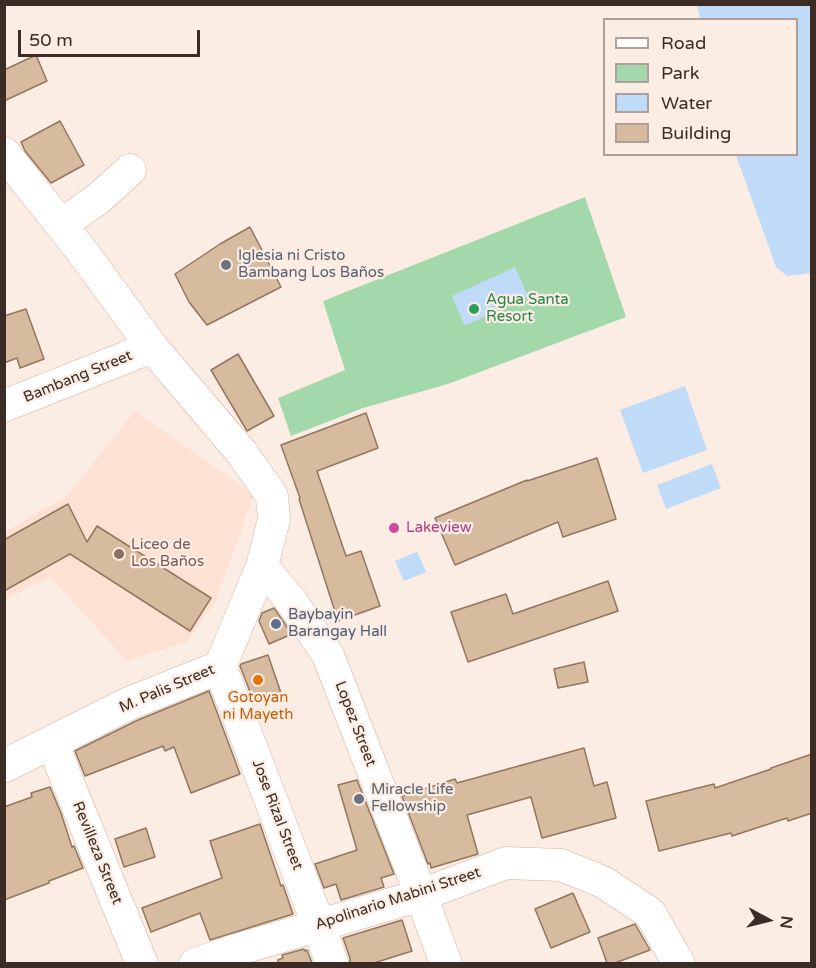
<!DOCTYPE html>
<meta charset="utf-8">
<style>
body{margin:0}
#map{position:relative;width:816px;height:968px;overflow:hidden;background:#fbece4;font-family:"Varela Round",sans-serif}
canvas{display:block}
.frame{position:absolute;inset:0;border:6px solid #3b2d25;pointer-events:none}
.legend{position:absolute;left:603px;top:18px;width:195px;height:138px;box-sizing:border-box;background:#fbece4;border:2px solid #aea098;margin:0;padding:8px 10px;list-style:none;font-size:18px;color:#3b2d25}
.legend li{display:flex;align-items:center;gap:12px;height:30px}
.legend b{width:30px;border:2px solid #aea098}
.north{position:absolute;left:738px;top:890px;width:60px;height:60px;-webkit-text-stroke:4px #fbece4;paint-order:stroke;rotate:97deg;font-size:16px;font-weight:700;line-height:24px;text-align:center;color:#3b2d25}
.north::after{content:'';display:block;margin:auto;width:21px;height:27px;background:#3b2d25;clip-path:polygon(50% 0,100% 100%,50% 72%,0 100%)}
.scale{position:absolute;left:18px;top:30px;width:182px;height:27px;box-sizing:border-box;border:3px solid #3b2d25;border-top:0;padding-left:8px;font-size:18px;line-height:21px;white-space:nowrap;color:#3b2d25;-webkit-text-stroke:4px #fbece4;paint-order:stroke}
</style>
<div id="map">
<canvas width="816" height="968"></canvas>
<div class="frame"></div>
<ul class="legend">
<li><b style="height:8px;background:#fff"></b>Road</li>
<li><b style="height:16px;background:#a3d8aa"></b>Park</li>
<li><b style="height:16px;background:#bfdbf7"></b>Water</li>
<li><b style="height:16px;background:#d7bb9f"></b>Building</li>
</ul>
<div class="north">N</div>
<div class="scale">50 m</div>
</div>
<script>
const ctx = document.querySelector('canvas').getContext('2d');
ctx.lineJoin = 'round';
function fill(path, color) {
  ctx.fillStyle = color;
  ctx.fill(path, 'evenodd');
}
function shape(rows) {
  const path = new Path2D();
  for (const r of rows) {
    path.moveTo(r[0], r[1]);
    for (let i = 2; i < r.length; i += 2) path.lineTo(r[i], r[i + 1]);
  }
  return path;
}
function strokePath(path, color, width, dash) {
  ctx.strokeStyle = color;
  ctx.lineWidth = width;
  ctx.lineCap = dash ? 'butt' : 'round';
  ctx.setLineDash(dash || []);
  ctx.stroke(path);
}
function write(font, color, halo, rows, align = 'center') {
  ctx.font = font + ' "Varela Round",sans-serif';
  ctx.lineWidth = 4.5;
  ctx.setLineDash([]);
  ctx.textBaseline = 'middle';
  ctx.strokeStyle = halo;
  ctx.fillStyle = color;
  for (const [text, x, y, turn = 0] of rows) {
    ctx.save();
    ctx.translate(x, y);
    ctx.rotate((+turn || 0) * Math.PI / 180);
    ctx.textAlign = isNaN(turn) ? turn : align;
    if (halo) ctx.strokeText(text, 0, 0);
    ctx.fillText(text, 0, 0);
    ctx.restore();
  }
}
fill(shape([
 [135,411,254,495,216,601,187,642,127,661,50,577,5,599,5,532,68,495]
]), '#fde2d4');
fill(shape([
 [585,197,626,317,448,384,363,408,291,436,278,398,345,370,323,301]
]), '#a3d8aa');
fill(shape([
 [697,5,811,5,811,273,787,276,776,267,736,155,796,154,796,20,700,19],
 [515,267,528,296,465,326,452,296],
 [685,386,707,450,643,473,620,410],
 [712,464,721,488,666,509,657,485],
 [417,552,426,572,404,581,395,561]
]), '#bfdbf7');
const building = shape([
 [36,55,47,81,4,101,4,70,36,55],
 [60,121,84,165,51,183,25,151,21,142,60,121],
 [250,227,281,287,207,325,189,302,175,274,220,244,250,227],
 [26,309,44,359,20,368,17,358,4,363,4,316,26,309],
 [238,354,274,416,247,431,211,370,238,354],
 [366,413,378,448,317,471,346,556,361,551,380,606,338,621,299,499,300,498,281,445,366,413],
 [597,458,616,519,563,537,558,522,455,565,435,518,527,480,527,481,597,458],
 [68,504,87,542,97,526,211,598,190,631,70,554,4,591,4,540,68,504],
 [608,581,618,611,468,662,451,612,506,594,513,614,608,581],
 [274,608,292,634,269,644,259,621,262,613,274,608],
 [268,655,281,693,254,702,240,666,241,664,268,655],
 [584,662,588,682,558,688,554,669,584,662],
 [209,691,240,774,191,793,174,747,165,751,163,746,85,776,75,751,138,720,209,691],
 [584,748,594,786,607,782,616,818,542,838,531,797,467,815,478,854,431,868,430,863,428,864,402,796,455,779,457,783,584,748],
 [812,754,812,813,788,821,787,818,732,836,731,833,659,851,646,801,714,784,715,788,771,769,771,768,812,754],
 [357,780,394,874,381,878,384,887,341,900,336,884,324,888,315,864,357,850,338,785,357,780],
 [50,787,61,813,72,847,74,846,83,868,49,881,49,883,4,900,4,807,32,797,31,793,50,787],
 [260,824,281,886,283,885,293,914,210,940,200,913,151,932,142,908,222,878,210,841,260,824],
 [146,828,155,857,124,867,115,839,146,828],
 [573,893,590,932,551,948,535,909,573,893],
 [402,920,412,951,374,963,350,963,350,958,343,938,402,920],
 [635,924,650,950,615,963,607,963,598,938,635,924],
 [304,949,305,951,307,950,312,963,278,963,278,960,283,958,282,955,304,949]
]);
fill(building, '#d7bb9f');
strokePath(building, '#92775e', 1.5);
const minor = shape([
 [4,153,84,254,152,347,242,453,272,496,274,519,262,566,220,667],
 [61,225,99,198,130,170],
 [4,406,152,347],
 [262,566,291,601,328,655,421,895,446,964],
 [53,742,62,768,142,964],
 [195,964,236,950,421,895,506,863,561,865,603,882,650,913,679,964]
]);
const major = shape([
 [4,766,130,703,220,667,319,926,332,964]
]);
strokePath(minor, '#d4b19d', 33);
strokePath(major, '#d4b19d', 34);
strokePath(minor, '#fff', 32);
strokePath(major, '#fff', 33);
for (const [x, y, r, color] of [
 [226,265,6,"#6b7280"],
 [474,309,6,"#2e9e5b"],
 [394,528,6,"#d1479c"],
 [119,554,6,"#8d6e63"],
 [276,624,6,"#5c6f8a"],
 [258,680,6,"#e8710a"],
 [359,799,6,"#6b7280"]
]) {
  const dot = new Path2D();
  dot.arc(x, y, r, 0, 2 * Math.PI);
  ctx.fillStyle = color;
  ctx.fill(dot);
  strokePath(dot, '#fbece4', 2);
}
write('15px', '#5b616d', '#fbece4', [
 ["Iglesia ni Cristo",238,256],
 ["Bambang Los Baños",238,273],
 ["Miracle Life",371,790],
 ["Fellowship",371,807]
], 'left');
write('15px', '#27864d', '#fbece4', [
 ["Agua Santa",486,300],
 ["Resort",486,317]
], 'left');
write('15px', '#3b2d25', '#fbece4', [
 ["Bambang Street",78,377,-22],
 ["M. Palis Street",167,689,-23],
 ["Lopez Street",355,724,69],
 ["Jose Rizal Street",277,815,69],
 ["Revilleza Street",97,853,68],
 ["Apolinario Mabini Street",398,899,-18]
]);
write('15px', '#b23c85', '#fbece4', [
 ["Lakeview",406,528]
], 'left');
write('15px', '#785e54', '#fbece4', [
 ["Liceo de",131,545],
 ["Los Baños",131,562]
], 'left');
write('15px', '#4e5e75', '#fbece4', [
 ["Baybayin",288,615],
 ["Barangay Hall",288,632]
], 'left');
write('15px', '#c56008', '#fbece4', [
 ["Gotoyan",258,698],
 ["ni Mayeth",258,715]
]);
</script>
